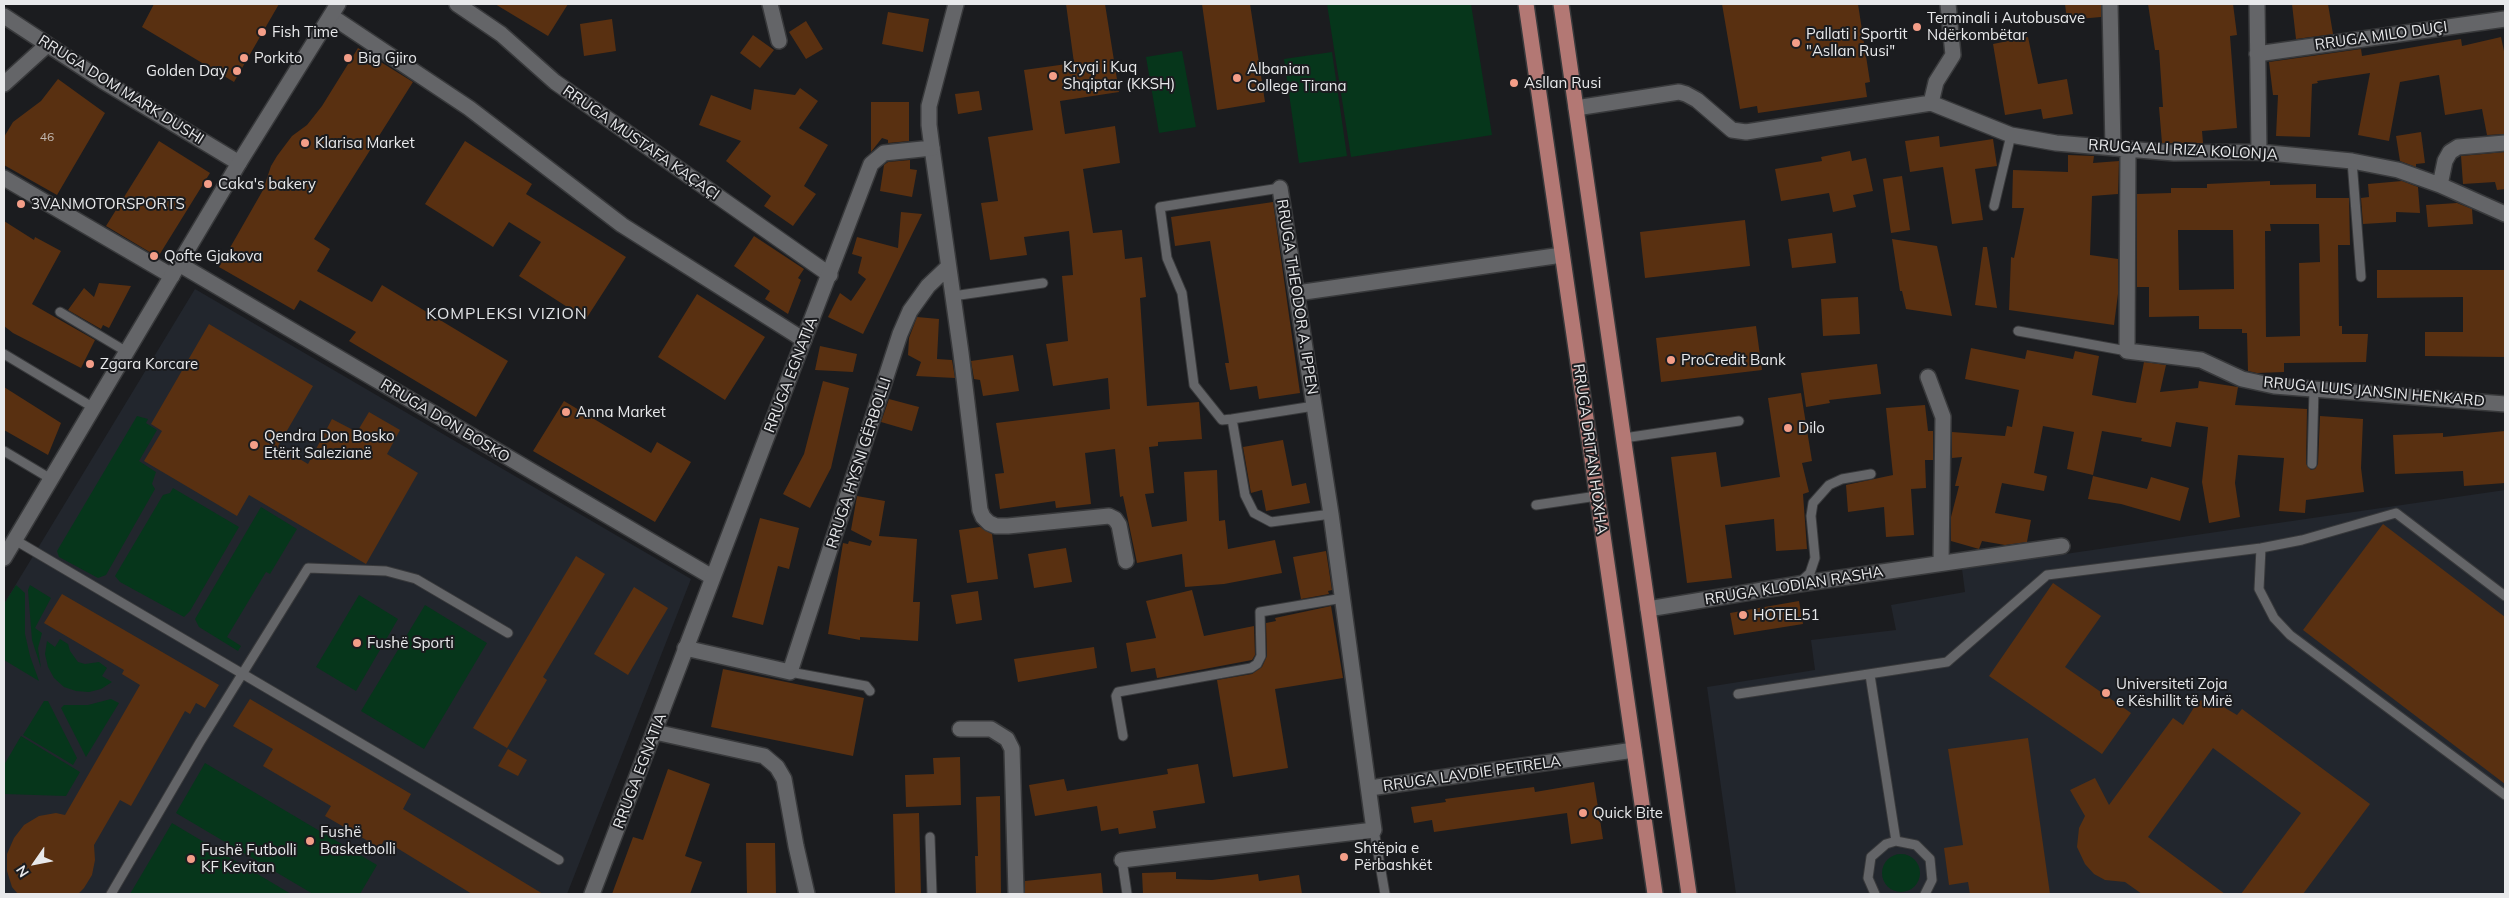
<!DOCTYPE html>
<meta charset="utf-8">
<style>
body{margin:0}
#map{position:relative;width:2509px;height:898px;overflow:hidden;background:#1b1c1f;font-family:Mulish,sans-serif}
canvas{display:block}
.frame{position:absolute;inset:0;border:5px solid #e8e9eb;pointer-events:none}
.north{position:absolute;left:10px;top:838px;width:50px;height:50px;-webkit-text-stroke:4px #1b1c1f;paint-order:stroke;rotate:237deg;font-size:14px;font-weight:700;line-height:20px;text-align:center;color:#e8e9eb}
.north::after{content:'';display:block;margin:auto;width:18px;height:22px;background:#e8e9eb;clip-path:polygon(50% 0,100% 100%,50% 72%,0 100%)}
</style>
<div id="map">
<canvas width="2509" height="898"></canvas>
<div class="frame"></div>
<div class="north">N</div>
</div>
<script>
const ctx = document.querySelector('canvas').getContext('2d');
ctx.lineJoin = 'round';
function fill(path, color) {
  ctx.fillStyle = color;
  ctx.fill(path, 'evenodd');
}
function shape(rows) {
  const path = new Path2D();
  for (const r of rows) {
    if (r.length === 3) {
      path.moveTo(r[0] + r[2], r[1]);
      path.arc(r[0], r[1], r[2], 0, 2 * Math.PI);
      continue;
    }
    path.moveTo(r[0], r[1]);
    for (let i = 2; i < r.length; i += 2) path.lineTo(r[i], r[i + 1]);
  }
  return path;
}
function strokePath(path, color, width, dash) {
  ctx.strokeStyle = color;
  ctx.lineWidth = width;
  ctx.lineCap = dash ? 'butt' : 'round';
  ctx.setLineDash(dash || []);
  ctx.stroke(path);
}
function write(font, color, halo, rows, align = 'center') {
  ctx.font = font + ' Mulish,sans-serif';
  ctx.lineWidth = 4;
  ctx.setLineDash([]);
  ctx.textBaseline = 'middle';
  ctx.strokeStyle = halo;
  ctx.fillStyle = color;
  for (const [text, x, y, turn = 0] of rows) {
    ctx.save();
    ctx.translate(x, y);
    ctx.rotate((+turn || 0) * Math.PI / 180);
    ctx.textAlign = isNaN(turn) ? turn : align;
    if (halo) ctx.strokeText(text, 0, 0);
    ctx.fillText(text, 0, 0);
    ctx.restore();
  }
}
fill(shape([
 [195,289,691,579,567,894,4,894,4,604],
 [2505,490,2505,894,1736,894,1707,687,1815,670,1811,640,1896,630,1891,605,1965,592,1962,569]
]), '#22262d');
fill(shape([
 [1327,4,1471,4,1492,135,1351,157],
 [1182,51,1196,127,1159,133,1146,57],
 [1332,52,1347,156,1299,163,1284,59],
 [137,416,148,419,146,423,157,430,139,461,156,472,152,484,155,489,106,575,98,578,59,557,57,551],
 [173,488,239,527,190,611,184,617,120,582,115,576,163,495,170,493],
 [261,507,297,529,270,574,266,572,227,637,241,646,238,651,199,627,195,619],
 [16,585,25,593,25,634,30,656,39,681,4,660,4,604],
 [30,585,51,598,35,628,42,633,38,648,41,668,32,640,28,590],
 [359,595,398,619,356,691,316,667],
 [425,605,487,643,424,749,361,711],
 [60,639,68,644,70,651,78,662,85,664,99,662,107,668,102,676,112,682,101,689,89,692,76,691,64,687,54,678,48,667,45,654,47,641,55,647],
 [111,699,119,703,86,757,61,708,64,705,88,705],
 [44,701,48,701,77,758,73,765,23,735],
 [21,736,80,772,66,796,4,794,4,765],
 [205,763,377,865,360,894,313,894,176,813],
 [172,823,291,894,130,894],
 [1901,873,19]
]), '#06361b');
fill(shape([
 [154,4,279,4,234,82,142,27],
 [495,4,568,4,548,36],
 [1066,4,1105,4,1119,92,1060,101,1065,134,1115,126,1120,163,1083,169,1093,233,1122,230,1125,259,1142,257,1146,297,1140,298,1147,406,1199,402,1202,439,1158,442,1158,446,1149,447,1154,493,1145,494,1152,527,1187,521,1184,472,1217,470,1219,521,1225,520,1228,549,1275,540,1282,573,1224,584,1185,587,1182,554,1137,563,1123,496,1120,497,1115,449,1085,453,1091,504,1056,508,1055,501,1000,509,995,474,1004,473,996,423,1110,409,1108,378,1053,386,1046,344,1068,341,1062,276,1073,275,1069,231,1024,237,1027,255,990,260,981,203,998,201,988,137,1033,130,1024,70,1074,63],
 [1202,4,1250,4,1265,102,1217,110],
 [1722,4,1858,4,1870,82,1865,83,1867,97,1758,113,1757,106,1740,109],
 [2065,4,2101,4,2101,17,2067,20],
 [2148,4,2233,4,2237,35,2230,36,2237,128,2202,131,2203,143,2162,143,2159,107,2163,107,2159,50,2155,50],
 [2292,4,2328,4,2333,34,2296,39],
 [888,12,929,19,923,52,882,44],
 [612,19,616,51,584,56,580,24],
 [806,21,823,49,806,59,789,32],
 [753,35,774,50,760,68,740,53],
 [2028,37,2038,84,2067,79,2073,114,2043,119,2041,109,2005,115,1993,44],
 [2501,37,2505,56,2505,134,2487,135,2482,109,2445,115,2439,75,2400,82,2389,141,2358,135,2370,73,2317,81,2318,83,2312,84,2310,137,2276,136,2278,95,2273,95,2269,62,2361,49,2362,56,2461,39,2462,46],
 [358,48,413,82,314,239,330,249,317,271,372,302,382,285,508,361,476,417,349,341,356,332,300,300,294,310,219,267,263,190,271,166,277,156,292,136,307,125,322,106],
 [58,79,105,113,57,195,4,165,4,137,13,122,41,101],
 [800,88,818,101,799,128,828,145,804,186,816,194,793,226,764,206,771,196,726,161,741,141,699,125,711,95,751,110,754,89,795,95],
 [979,91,982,110,958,114,955,94],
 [871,102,909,102,909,141,888,143,888,140,882,138,871,152],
 [2421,132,2425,163,2416,164,2416,167,2400,161,2396,136],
 [1939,136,1940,147,1993,139,1997,166,1975,169,1983,220,1952,224,1943,167,1910,172,1905,141],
 [159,141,210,173,158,257,106,226],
 [465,141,532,184,526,194,626,257,586,319,519,276,541,242,509,222,493,247,425,204],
 [1850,151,1852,161,1866,158,1873,191,1853,195,1856,207,1833,212,1829,193,1781,201,1775,169,1822,161,1821,157],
 [2505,152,2505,189,2497,190,2495,182,2463,184,2461,156],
 [2068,155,2094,156,2093,163,2119,161,2118,194,2092,196,2090,255,2118,259,2118,294,2114,325,2009,310,2011,257,2014,258,2024,208,2012,208,2013,170,2068,172],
 [910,160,910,169,917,170,912,197,880,191,884,165,888,162],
 [1902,176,1910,230,1891,233,1883,179],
 [2270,181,2270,185,2316,184,2316,198,2349,198,2350,245,2338,245,2339,326,2342,326,2342,334,2368,334,2366,362,2284,363,2284,372,2257,373,2248,371,2247,333,2242,333,2242,329,2199,329,2199,316,2149,317,2149,287,2137,287,2137,194,2171,193,2171,188,2207,188,2207,184],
 [2270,224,2319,224,2320,262,2299,263,2300,336,2266,337,2265,231,2271,231],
 [2178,230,2233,230,2234,289,2179,290],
 [2402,181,2418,187,2420,213,2396,212,2396,222,2363,224,2361,198,2369,197,2368,184],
 [1273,202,1300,393,1259,399,1257,386,1230,390,1225,363,1229,363,1210,241,1175,246,1171,217],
 [2457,203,2472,209,2473,224,2428,227,2426,205],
 [901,212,922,214,863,334,828,317,840,293,851,301,866,279,858,273,862,257,852,254,857,237,898,248],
 [1745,220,1750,266,1645,278,1640,232],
 [4,221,34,240,35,237,61,251,32,304,95,340,81,368,13,333,4,326],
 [1832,233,1836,263,1792,268,1788,239],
 [754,236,804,269,798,278,801,280,788,314,765,299,770,291,734,266],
 [1892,239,1937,246,1952,316,1906,309,1902,291,1900,291],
 [1983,247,1987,247,1997,308,1975,305],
 [2377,270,2505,270,2505,357,2425,356,2425,332,2463,332,2463,297,2377,298],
 [99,283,131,286,109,328,103,325,101,329,68,310,84,288,94,297],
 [697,294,765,337,725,400,658,357],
 [1858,297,1860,334,1823,336,1821,299],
 [917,317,939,319,937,359,952,360,955,378,916,376,921,362,908,355,909,338],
 [209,324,313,386,278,446,308,464,332,419,357,432,369,412,400,430,387,454,418,473,366,564,249,495,237,516,144,461,162,431,151,424],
 [1756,326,1762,370,1661,382,1656,338],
 [820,346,857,354,853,372,815,370],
 [1971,348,2025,359,2027,350,2073,359,2075,351,2099,356,2092,395,2127,402,2136,403,2144,362,2166,365,2160,392,2198,388,2199,381,2238,387,2235,405,2307,409,2306,464,2311,470,2315,469,2318,464,2320,416,2363,419,2361,468,2364,492,2306,500,2305,513,2279,511,2284,458,2238,455,2235,483,2240,517,2209,523,2202,482,2208,427,2176,422,2171,447,2141,441,2142,438,2102,431,2093,475,2067,469,2074,432,2043,426,2034,473,2047,476,2044,491,2002,483,1995,513,2031,520,2027,542,2005,545,1982,541,1979,549,1951,541,1951,517,1959,486,1955,486,1962,457,1952,458,1952,432,2005,436,2007,426,2012,427,2019,390,1965,379],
 [1013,355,1019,391,983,396,980,380,974,379,971,361],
 [1877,364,1881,394,1829,400,1830,403,1806,407,1801,373],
 [823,381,849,388,831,468,810,508,783,494,804,454],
 [4,387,61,423,48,455,4,430],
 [1801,393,1812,461,1802,463,1809,492,1803,494,1807,549,1776,551,1774,519,1725,525,1732,578,1687,583,1671,457,1716,452,1721,487,1780,477,1768,398],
 [889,399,919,407,912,431,881,422],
 [564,401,651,453,657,442,691,462,655,522,533,451],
 [1925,405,1928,431,1933,431,1933,460,1925,460,1926,488,1911,489,1914,535,1886,537,1884,507,1848,512,1846,485,1893,475,1886,408],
 [2505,431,2505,483,2464,486,2463,471,2395,474,2393,435,2443,433,2443,437],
 [1283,440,1292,486,1306,483,1310,503,1266,511,1262,490,1251,493,1243,447],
 [2093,476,2147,489,2151,477,2189,488,2180,521,2121,504,2088,499],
 [857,496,885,501,879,536,917,539,913,602,920,602,918,641,860,637,860,640,828,634,843,543,848,544,849,541,870,546,872,541,851,530],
 [760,518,799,528,789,569,778,566,763,625,732,617],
 [2383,524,2505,617,2505,784,2303,630],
 [980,527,992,534,998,579,967,583,959,530],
 [1066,548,1072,582,1034,588,1028,554],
 [1326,551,1332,590,1328,591,1329,594,1301,599,1293,557],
 [576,556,605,574,543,677,547,680,507,748,473,728],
 [2053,583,2101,616,2065,667,2131,713,2102,754,1989,676],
 [634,587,668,608,628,675,594,654],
 [1192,590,1204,636,1254,626,1255,655,1252,660,1157,678,1155,668,1131,672,1126,643,1156,638,1146,601],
 [978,591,982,620,956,624,951,595],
 [62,594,219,685,205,708,196,703,190,714,185,711,131,806,120,800,94,845,95,860,92,875,84,888,78,894,18,894,12,887,7,871,7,854,14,838,24,825,39,816,56,813,65,815,140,685,122,674,124,670,44,623],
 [1799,601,1803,624,1734,635,1730,613],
 [1331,606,1343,678,1275,689,1288,768,1233,777,1217,680,1252,674,1262,667,1267,656,1266,623,1276,621,1275,618],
 [1094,647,1097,668,1018,682,1014,659],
 [723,669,864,698,853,756,711,727],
 [250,699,411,794,403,809,543,894,472,894,384,840,380,848,325,816,331,806,263,766,273,749,233,726],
 [2210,699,2237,715,2242,709,2370,804,2303,894,2241,894,2301,813,2213,748,2148,837,2225,894,2142,894,2125,882,2105,880,2094,874,2085,864,2077,847,2079,828,2085,816,2070,790,2095,778,2109,805,2173,718,2183,725,2198,701],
 [2028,738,2050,894,1970,894,1968,882,1949,885,1944,848,1963,845,1948,749],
 [508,749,527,760,518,776,498,766],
 [960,757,961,805,906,807,905,775,934,774,933,758],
 [1198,764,1205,803,1153,811,1156,828,1119,834,1118,828,1101,831,1097,806,1035,816,1029,785,1064,779,1067,791,1168,774,1167,769],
 [668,769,710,784,685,856,702,862,690,894,612,894,633,837,643,840],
 [1594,782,1603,839,1571,844,1567,813,1434,832,1432,820,1414,823,1411,807,1446,802,1445,799,1534,787,1535,792],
 [1000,796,1001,894,976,894,975,856,978,856,976,797],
 [919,813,921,894,895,894,893,814],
 [746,843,775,843,776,894,747,894],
 [1176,872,1176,879,1212,880,1258,874,1259,881,1299,875,1302,894,1143,894,1142,873],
 [1101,873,1103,894,1025,894,1025,881]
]), '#593011');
const service = shape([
 [2352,161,2361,277],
 [1994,206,2011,135],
 [953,296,1043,283],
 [60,312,127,352],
 [2018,331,2127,351],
 [4,354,94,408],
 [1314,406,1232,419,1245,495,1254,513,1271,522,1331,514],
 [1232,419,1222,420,1194,385,1182,293,1167,258,1160,207,1280,188],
 [1624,438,1739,421],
 [4,451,51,479],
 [2312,464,2314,388],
 [1536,505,1597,496],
 [15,540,559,860],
 [2261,548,2259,589,2274,618,2290,635,2505,795],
 [1799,583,1810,573,1815,558,1811,516,1813,503,1829,485,1842,479,1871,474],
 [790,672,866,686,870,691],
 [1870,675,1896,841],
 [1738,694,1947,662,2047,575,2261,548,2302,540,2396,513,2505,596],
 [1123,736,1116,696,1118,692,1251,668,1257,664,1261,656,1260,612,1343,598],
 [1374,830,1385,894],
 [930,837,932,894],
 [1122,860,1127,894],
 [111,894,200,742,308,568,386,571,416,579,508,633],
 [1875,894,1868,878,1871,857,1886,844,1896,841,1916,845,1930,859,1932,880,1925,894]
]);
const minor = shape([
 [457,4,501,34,555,82,830,275],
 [770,4,779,41],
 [2110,4,2113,148],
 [2257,4,2259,152],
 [4,16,103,81,239,163],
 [331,16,469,108,622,225,804,340],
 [2257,54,2505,19],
 [4,84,47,45],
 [1931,103,1936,82,1953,55,1948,4],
 [1576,108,1679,92,1686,94,1697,100,1732,130,1746,132,1931,103,2011,135,2056,143,2174,153,2259,152,2352,161,2398,170,2440,185,2505,214],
 [932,148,961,353,980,510,983,517,989,523,996,526,1008,526,1109,516,1115,519,1119,525,1126,561],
 [2128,149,2127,351,2201,360,2242,379,2274,386,2505,404],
 [4,178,172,276],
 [2440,185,2445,161,2450,152,2458,147,2505,143],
 [179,264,712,577],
 [1297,293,1562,255],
 [1928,377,1943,417,1941,563],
 [1648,609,1799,584,2062,546],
 [685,648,790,672,900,334,910,311,928,286,948,267],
 [960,729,991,729,1007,739,1012,749,1016,894],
 [655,732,764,756,777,767,784,779,796,846,807,894],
 [1370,788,1634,750],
 [1122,860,1374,830,1331,514,1280,188]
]);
const tertiary = shape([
 [592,894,871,164,884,153,932,148,929,125,929,106,956,4]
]);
const secondary = shape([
 [4,558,239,163,338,4]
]);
const primary = shape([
 [1526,4,1655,894],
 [1561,4,1689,894]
]);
strokePath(service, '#38393b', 11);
strokePath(minor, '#38393b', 18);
strokePath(tertiary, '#38393b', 18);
strokePath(secondary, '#38393b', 18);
strokePath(primary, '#38393b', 18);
strokePath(service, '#646568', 9);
strokePath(minor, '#646568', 15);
strokePath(tertiary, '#646568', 15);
strokePath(secondary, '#646568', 15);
strokePath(primary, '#b37874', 15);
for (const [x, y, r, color] of [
 [1917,27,5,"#f49e88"],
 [262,32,5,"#f49e88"],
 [1796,43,5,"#f49e88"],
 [244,58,5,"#f49e88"],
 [348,58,5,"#f49e88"],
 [237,71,5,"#f49e88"],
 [1053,76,5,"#f49e88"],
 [1237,78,5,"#f49e88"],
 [1514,83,5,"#f49e88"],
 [305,143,5,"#f49e88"],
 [208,184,5,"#f49e88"],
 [21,204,5,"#f49e88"],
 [154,256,5,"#f49e88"],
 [1671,360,5,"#f49e88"],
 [90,364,5,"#f49e88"],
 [566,412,5,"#f49e88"],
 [1788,428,5,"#f49e88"],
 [254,445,5,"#f49e88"],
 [1743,615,5,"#f49e88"],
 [357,643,5,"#f49e88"],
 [2106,693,5,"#f49e88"],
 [1583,813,5,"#f49e88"],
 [310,841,5,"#f49e88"],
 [1344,857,5,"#f49e88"],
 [191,859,5,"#f49e88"]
]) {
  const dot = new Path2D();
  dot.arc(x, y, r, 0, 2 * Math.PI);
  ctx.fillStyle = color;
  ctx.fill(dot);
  strokePath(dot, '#1b1c1f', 2);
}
write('12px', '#c4bbb4', null, [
 ["46",47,137]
]);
write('15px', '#e8e9eb', '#1b1c1f', [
 ["Terminali i Autobusave",1927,18],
 ["Ndërkombëtar",1927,35],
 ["Fish Time",272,32],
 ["Pallati i Sportit",1806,34],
 ["\"Asllan Rusi\"",1806,51],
 ["Porkito",254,58],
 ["Big Gjiro",358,58],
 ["Kryqi i Kuq",1063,67],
 ["Shqiptar (KKSH)",1063,84],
 ["Albanian",1247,69],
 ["College Tirana",1247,86],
 ["Golden Day",227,71,"right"],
 ["Asllan Rusi",1524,83],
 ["Klarisa Market",315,143],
 ["Caka's bakery",218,184],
 ["3VANMOTORSPORTS",31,204],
 ["Qofte Gjakova",164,256],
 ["ProCredit Bank",1681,360],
 ["Zgara Korcare",100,364],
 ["Anna Market",576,412],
 ["Dilo",1798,428],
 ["Qendra Don Bosko",264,436],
 ["Etërit Salezianë",264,453],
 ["HOTEL51",1753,615],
 ["Fushë Sporti",367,643],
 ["Universiteti Zoja",2116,684],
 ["e Këshillit të Mirë",2116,701],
 ["Quick Bite",1593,813],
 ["Fushë",320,832],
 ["Basketbolli",320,849],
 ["Shtëpia e",1354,848],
 ["Përbashkët",1354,865],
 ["Fushë Futbolli",201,850],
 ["KF Kevitan",201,867]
], 'left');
write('15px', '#e8e9eb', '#1b1c1f', [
 ["RRUGA MILO DUÇI",2381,36,-8],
 ["RRUGA DOM MARK DUSHI",121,90,32],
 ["RRUGA MUSTAFA KAÇAÇI",641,143,35],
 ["RRUGA ALI RIZA KOLONJA",2183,150,3],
 ["RRUGA THEODOR A. IPPEN",1297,297,81],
 ["RRUGA EGNATIA",791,375,-69],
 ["RRUGA LUIS JANSIN HENKARD",2374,392,5],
 ["RRUGA DON BOSKO",445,421,31],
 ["RRUGA DRITAN HOXHA",1590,449,82],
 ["RRUGA HYSNI GËRBOLLI",859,463,-72],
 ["RRUGA KLODIAN RASHA",1794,586,-9],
 ["RRUGA EGNATIA",640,771,-69],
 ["RRUGA LAVDIE PETRELA",1472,774,-8]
]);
ctx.letterSpacing = '1px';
write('16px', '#e1e3e6', '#1b1c1f', [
 ["KOMPLEKSI VIZION",507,314]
]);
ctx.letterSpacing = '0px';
</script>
